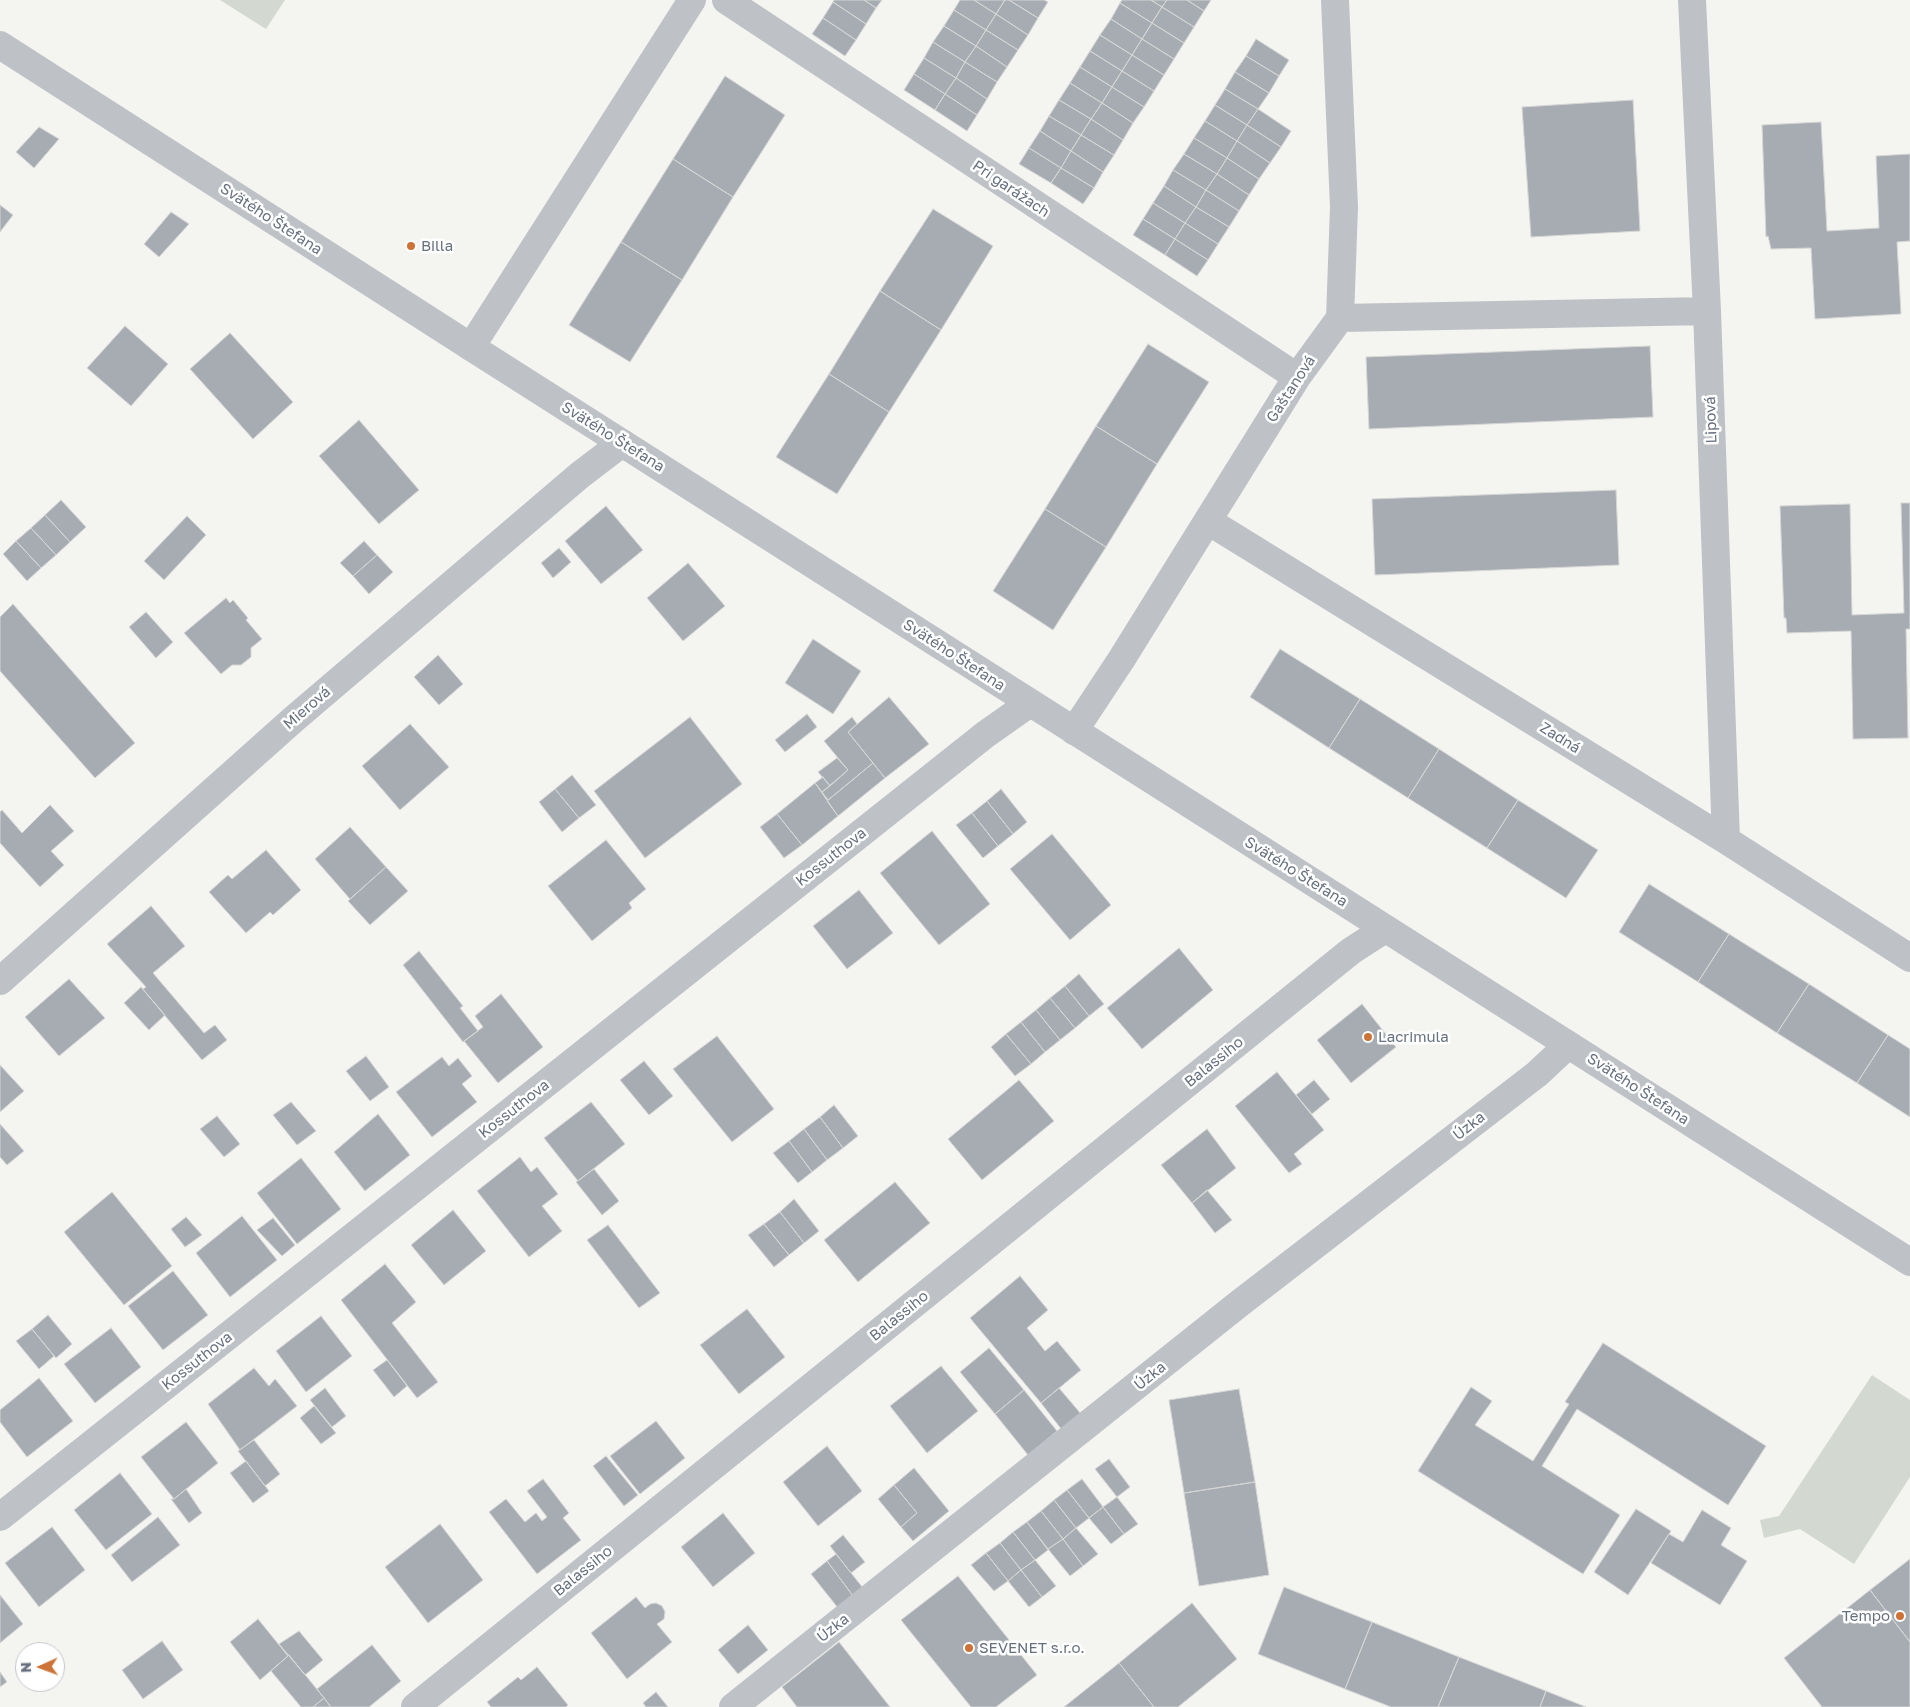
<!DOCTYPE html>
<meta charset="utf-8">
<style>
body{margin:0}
#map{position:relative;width:1910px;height:1707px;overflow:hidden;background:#f4f4f1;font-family:"Golos Text",sans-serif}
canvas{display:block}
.north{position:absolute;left:15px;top:1642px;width:50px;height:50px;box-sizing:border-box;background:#fff;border:1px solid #c2c6cc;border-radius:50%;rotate:268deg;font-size:14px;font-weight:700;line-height:20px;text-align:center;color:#67707f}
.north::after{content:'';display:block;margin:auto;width:18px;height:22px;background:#ce7338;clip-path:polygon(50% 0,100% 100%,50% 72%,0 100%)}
</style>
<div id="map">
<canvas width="1910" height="1707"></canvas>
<div class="north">N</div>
</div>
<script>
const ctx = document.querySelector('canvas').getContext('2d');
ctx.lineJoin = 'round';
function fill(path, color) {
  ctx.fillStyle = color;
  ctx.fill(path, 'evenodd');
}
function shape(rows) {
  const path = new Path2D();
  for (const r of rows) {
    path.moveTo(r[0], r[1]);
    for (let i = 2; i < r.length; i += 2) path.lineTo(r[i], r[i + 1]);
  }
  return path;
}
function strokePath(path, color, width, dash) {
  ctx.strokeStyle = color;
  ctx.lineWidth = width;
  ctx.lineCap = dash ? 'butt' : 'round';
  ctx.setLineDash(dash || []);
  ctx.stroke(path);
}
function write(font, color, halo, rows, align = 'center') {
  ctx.font = font + ' "Golos Text",sans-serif';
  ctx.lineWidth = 5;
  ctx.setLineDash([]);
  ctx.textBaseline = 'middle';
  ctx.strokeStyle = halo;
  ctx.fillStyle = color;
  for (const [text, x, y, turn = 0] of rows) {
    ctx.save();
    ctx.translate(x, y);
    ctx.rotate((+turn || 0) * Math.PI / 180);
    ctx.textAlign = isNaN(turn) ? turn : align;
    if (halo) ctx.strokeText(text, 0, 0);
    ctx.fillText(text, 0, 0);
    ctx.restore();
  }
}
fill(shape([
 [220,0,285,0,266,29],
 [1872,1375,1910,1400,1910,1477,1854,1564,1800,1529,1764,1538,1760,1520,1779,1516]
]), '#d3d9d1');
const building = shape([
 [834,0,864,0,876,8,866,24,833,2,834,0],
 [864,0,882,0,876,8,864,0],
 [960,0,974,0,996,14,986,30,954,10,960,0],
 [974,0,1005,0,996,14,974,0],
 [1005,0,1009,0,1038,18,1028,35,996,14,1005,0],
 [1009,0,1044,0,1048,2,1038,18,1009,0],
 [1122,0,1151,0,1162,7,1152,23,1120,3,1122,0],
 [1151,0,1167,0,1162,7,1151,0],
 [1167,0,1187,0,1204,11,1194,27,1162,7,1167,0],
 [1187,0,1211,0,1204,11,1187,0],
 [833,2,866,24,856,40,823,18,833,2],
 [1120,3,1152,23,1142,39,1111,19,1120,3],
 [1162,7,1194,27,1184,43,1152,23,1162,7],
 [954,10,986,30,976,46,944,26,954,10],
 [996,14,1028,35,1018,50,986,30,996,14],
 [823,18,856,40,845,56,812,34,823,18],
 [1111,19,1142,39,1132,55,1100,35,1111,19],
 [1152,23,1184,43,1174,59,1142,39,1152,23],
 [944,26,976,46,965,62,933,42,944,26],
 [986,30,1018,50,1007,67,976,46,986,30],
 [1100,35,1132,55,1122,71,1090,51,1100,35],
 [1142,39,1174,59,1164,75,1132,55,1142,39],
 [1256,39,1289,60,1279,76,1246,56,1256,39],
 [933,42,965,62,956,78,924,58,933,42],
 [976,46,1007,67,997,82,965,62,976,46],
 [1090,51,1122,71,1112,87,1080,67,1090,51],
 [1132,55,1164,75,1154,91,1122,71,1132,55],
 [1246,56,1279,76,1269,93,1235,72,1246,56],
 [924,58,956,78,945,94,914,74,924,58],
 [965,62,997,82,987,99,956,78,965,62],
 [1080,67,1112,87,1102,103,1070,83,1080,67],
 [1122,71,1154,91,1144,107,1112,87,1122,71],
 [1235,72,1269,93,1258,109,1225,89,1235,72],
 [914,74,945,94,935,110,904,90,914,74],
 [725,76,785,115,733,197,673,159,725,76],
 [956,78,987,99,977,115,945,94,956,78],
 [1070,83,1102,103,1091,119,1059,100,1070,83],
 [1112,87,1144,107,1133,123,1102,103,1112,87],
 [1225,89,1258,109,1247,125,1215,105,1225,89],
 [945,94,977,115,967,131,935,110,945,94],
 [1059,100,1091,119,1081,135,1049,116,1059,100],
 [1633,100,1640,231,1531,237,1522,107,1633,100],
 [1102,103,1133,123,1123,140,1091,119,1102,103],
 [1215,105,1247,125,1237,141,1205,121,1215,105],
 [1258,109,1291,131,1281,147,1247,125,1258,109],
 [1049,116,1081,135,1071,151,1040,131,1049,116],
 [1091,119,1123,140,1114,155,1081,135,1091,119],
 [1205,121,1237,141,1227,158,1194,138,1205,121],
 [1821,122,1827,231,1879,228,1876,156,1910,154,1910,241,1897,242,1901,314,1815,319,1811,248,1771,249,1768,236,1766,237,1762,125,1821,122],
 [1247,125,1281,147,1270,163,1237,141,1247,125],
 [39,127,59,139,34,168,16,152,39,127],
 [1040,131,1071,151,1061,168,1029,148,1040,131],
 [1081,135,1114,155,1103,172,1071,151,1081,135],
 [1194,138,1227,158,1217,174,1184,154,1194,138],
 [1237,141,1270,163,1259,179,1227,158,1237,141],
 [1029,148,1061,168,1051,183,1019,164,1029,148],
 [1071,151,1103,172,1094,188,1061,168,1071,151],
 [1184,154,1217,174,1206,190,1173,170,1184,154],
 [1227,158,1259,179,1249,195,1217,174,1227,158],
 [673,159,733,197,682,280,621,242,673,159],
 [1061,168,1094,188,1083,204,1051,183,1061,168],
 [1173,170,1206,190,1196,207,1164,186,1173,170],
 [1217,174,1249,195,1239,211,1206,190,1217,174],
 [1164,186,1196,207,1185,223,1153,203,1164,186],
 [1206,190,1239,211,1229,227,1196,207,1206,190],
 [1153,203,1185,223,1175,239,1143,219,1153,203],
 [0,205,13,215,0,232,0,205],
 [1196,207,1229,227,1218,244,1185,223,1196,207],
 [933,209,993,246,941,330,880,291,933,209],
 [171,212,189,224,159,257,144,244,171,212],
 [1143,219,1175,239,1165,255,1133,235,1143,219],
 [1185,223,1218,244,1208,260,1175,239,1185,223],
 [1175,239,1208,260,1197,276,1165,255,1175,239],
 [621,242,682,280,630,362,569,325,621,242],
 [880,291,941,330,889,412,829,374,880,291],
 [125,326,168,364,131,406,87,368,125,326],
 [230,333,293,402,253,439,190,369,230,333],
 [1148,344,1209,382,1157,464,1096,426,1148,344],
 [1650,346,1653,417,1369,429,1366,357,1650,346],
 [829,374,889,412,837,494,776,457,829,374],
 [359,420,419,490,379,524,319,456,359,420],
 [1096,426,1157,464,1106,547,1045,509,1096,426],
 [1616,490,1619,565,1375,575,1372,499,1616,490],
 [61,500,86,527,70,542,45,515,61,500],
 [1901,503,1910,503,1910,629,1906,629,1908,738,1853,739,1851,631,1787,633,1786,618,1784,618,1780,506,1850,504,1852,615,1904,613,1901,503],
 [606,506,643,550,601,584,565,541,606,506],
 [1045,509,1106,547,1053,630,993,591,1045,509],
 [45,515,70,542,56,555,31,528,45,515],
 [187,516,206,535,164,580,144,561,187,516],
 [31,528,56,555,41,568,16,541,31,528],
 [16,541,41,568,27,581,3,554,16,541],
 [364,541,377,555,353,576,340,563,364,541],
 [559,548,571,562,553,578,541,563,559,548],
 [377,555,393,572,369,594,353,576,377,555],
 [688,563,725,606,683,641,647,598,688,563],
 [226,598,230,603,233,600,248,618,246,620,262,639,251,648,251,657,241,665,232,665,221,674,184,633,226,598],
 [13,604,135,743,95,778,0,671,0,617,13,604],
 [146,612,173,642,156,658,129,627,146,612],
 [813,639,861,671,833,714,785,683,813,639],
 [1280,649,1360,699,1329,748,1250,697,1280,649],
 [438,655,463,684,439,705,414,677,438,655],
 [889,697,929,744,885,778,848,732,889,697],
 [1360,699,1439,749,1408,798,1329,748,1360,699],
 [807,714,817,727,785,752,775,740,807,714],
 [690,717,742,784,645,858,594,791,690,717],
 [852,717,857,724,848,732,873,763,828,800,822,792,848,770,824,741,852,717],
 [410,724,449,767,400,810,362,766,410,724],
 [1439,749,1518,800,1487,848,1408,798,1439,749],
 [837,758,848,770,830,786,818,772,837,758],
 [873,763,885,778,838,816,827,801,873,763],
 [572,775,596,805,579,818,555,789,572,775],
 [823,777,830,786,822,792,815,783,823,777],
 [815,783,838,816,802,845,777,814,815,783],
 [555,789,579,818,562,832,539,802,555,789],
 [1001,789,1027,822,1013,834,987,801,1001,789],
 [1518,800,1598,850,1566,898,1487,848,1518,800],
 [987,801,1013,834,998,846,972,813,987,801],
 [50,805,74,831,51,851,64,865,40,887,0,843,0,812,2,810,22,833,50,805],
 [972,813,998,846,983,858,956,825,972,813],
 [777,814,802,845,784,858,760,827,777,814],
 [350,827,386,867,350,899,315,859,350,827],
 [932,831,990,904,939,945,880,873,932,831],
 [1052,834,1111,905,1070,940,1010,869,1052,834],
 [606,840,646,889,629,903,632,908,592,941,548,886,606,840],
 [266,850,301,890,273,915,270,912,246,933,209,892,228,875,232,879,266,850],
 [386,867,408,891,370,925,348,901,386,867],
 [1649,884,1729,934,1698,982,1619,932,1649,884],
 [859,890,893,933,847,969,813,926,859,890],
 [151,906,185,946,153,973,204,1033,215,1025,227,1040,202,1060,141,987,143,989,146,987,107,944,151,906],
 [1729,934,1809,984,1777,1033,1698,982,1729,934],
 [1179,948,1213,990,1142,1049,1107,1008,1179,948],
 [419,951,463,1006,460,1008,478,1031,463,1042,403,965,419,951],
 [1079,974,1104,1004,1089,1016,1065,986,1079,974],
 [69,979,105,1018,59,1056,25,1017,69,979],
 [1809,984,1888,1035,1857,1083,1777,1033,1809,984],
 [1065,986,1089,1016,1075,1028,1050,998,1065,986],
 [141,987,165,1015,149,1030,124,1003,141,987],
 [501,994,543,1047,498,1083,464,1041,483,1027,475,1016,501,994],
 [1050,998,1075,1028,1060,1040,1036,1010,1050,998],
 [1362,1004,1396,1047,1351,1083,1317,1040,1362,1004],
 [1036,1010,1060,1040,1045,1052,1021,1022,1036,1010],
 [1021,1022,1045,1052,1031,1064,1006,1034,1021,1022],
 [1006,1034,1031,1064,1015,1076,991,1047,1006,1034],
 [1888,1035,1910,1049,1910,1117,1857,1083,1888,1035],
 [717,1036,774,1109,732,1142,673,1069,717,1036],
 [366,1056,389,1087,370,1101,346,1071,366,1056],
 [442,1057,449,1066,458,1058,472,1076,462,1084,477,1102,432,1137,396,1092,442,1057],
 [644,1061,673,1096,649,1115,620,1080,644,1061],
 [0,1065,24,1091,0,1112,0,1065],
 [1277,1072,1324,1130,1294,1154,1302,1164,1289,1173,1235,1106,1277,1072],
 [1019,1080,1054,1121,982,1180,948,1139,1019,1080],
 [1314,1080,1330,1099,1312,1114,1296,1095,1314,1080],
 [291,1102,316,1131,297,1145,273,1115,291,1102],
 [591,1102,625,1144,578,1181,544,1138,591,1102],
 [834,1105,858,1136,843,1148,820,1117,834,1105],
 [378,1114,410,1155,365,1191,334,1152,378,1114],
 [217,1116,240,1144,224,1157,200,1129,217,1116],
 [820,1117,843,1148,827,1160,804,1129,820,1117],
 [0,1124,24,1151,7,1165,0,1157,0,1124],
 [804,1129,827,1160,812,1172,789,1141,804,1129],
 [1207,1129,1236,1168,1192,1203,1161,1165,1207,1129],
 [789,1141,812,1172,798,1183,773,1153,789,1141],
 [520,1157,531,1172,537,1167,558,1194,542,1206,562,1231,529,1257,477,1191,520,1157],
 [301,1158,341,1209,297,1244,257,1193,301,1158],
 [594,1169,619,1201,602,1215,576,1182,594,1169],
 [895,1182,930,1223,858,1282,824,1240,895,1182],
 [1207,1190,1232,1220,1215,1233,1192,1203,1207,1190],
 [112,1192,172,1266,124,1305,64,1232,112,1192],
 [794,1199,819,1231,804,1243,780,1212,794,1199],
 [453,1210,486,1251,444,1285,411,1245,453,1210],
 [780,1212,804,1243,789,1255,764,1224,780,1212],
 [242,1216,277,1260,230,1297,196,1253,242,1216],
 [186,1217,202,1235,185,1247,171,1229,186,1217],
 [273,1218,295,1245,282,1256,257,1230,273,1218],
 [764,1224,789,1255,774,1267,748,1235,764,1224],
 [608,1225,660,1293,639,1308,587,1240,608,1225],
 [385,1264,416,1302,392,1323,438,1382,417,1398,341,1300,385,1264],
 [173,1271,208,1315,163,1350,128,1306,173,1271],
 [1020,1276,1048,1310,1027,1328,1045,1351,1057,1341,1081,1370,1041,1403,970,1318,1020,1276],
 [747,1309,785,1357,739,1394,700,1345,747,1309],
 [48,1315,72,1344,56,1358,32,1329,48,1315],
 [321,1316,352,1356,306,1392,276,1351,321,1316],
 [111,1328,141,1367,95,1403,64,1364,111,1328],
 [32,1329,54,1356,39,1369,16,1341,32,1329],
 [1603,1343,1766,1446,1728,1505,1577,1409,1542,1466,1620,1515,1583,1574,1418,1471,1471,1387,1492,1401,1475,1425,1533,1461,1569,1404,1565,1402,1603,1343],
 [989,1348,1024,1390,995,1414,960,1372,989,1348],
 [387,1360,407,1386,394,1397,373,1370,387,1360],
 [941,1366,978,1411,927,1453,890,1406,941,1366],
 [254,1368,269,1386,275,1379,297,1406,240,1450,208,1404,254,1368],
 [39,1378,73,1421,27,1457,0,1422,0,1410,39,1378],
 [325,1388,346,1416,332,1427,310,1400,325,1388],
 [1059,1388,1081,1414,1062,1430,1041,1403,1059,1388],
 [1239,1389,1255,1482,1184,1493,1169,1400,1239,1389],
 [1024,1390,1057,1431,1028,1455,995,1414,1024,1390],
 [314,1406,336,1433,321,1444,300,1418,314,1406],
 [656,1421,685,1458,640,1494,610,1456,656,1421],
 [186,1422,218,1463,174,1499,141,1457,186,1422],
 [254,1440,280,1474,265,1486,238,1451,254,1440],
 [827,1446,862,1491,818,1526,783,1482,827,1446],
 [606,1456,638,1495,624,1506,593,1466,606,1456],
 [1109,1459,1130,1487,1117,1497,1095,1469,1109,1459],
 [246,1461,269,1491,253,1503,230,1473,246,1461],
 [914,1468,949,1511,913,1541,901,1527,917,1513,894,1485,914,1468],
 [120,1473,152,1514,106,1550,74,1510,120,1473],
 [543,1479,569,1513,563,1518,581,1540,537,1574,489,1512,506,1499,525,1522,536,1513,542,1521,547,1517,527,1491,543,1479],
 [1082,1479,1103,1507,1089,1518,1067,1490,1082,1479],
 [1255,1482,1269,1575,1199,1586,1184,1493,1255,1482],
 [894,1485,917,1513,901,1527,878,1499,894,1485],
 [186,1489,202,1513,189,1523,171,1499,174,1499,186,1489],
 [1067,1490,1089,1518,1076,1528,1054,1500,1067,1490],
 [1117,1497,1138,1524,1124,1534,1103,1507,1117,1497],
 [1054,1500,1076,1528,1063,1539,1041,1511,1054,1500],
 [1103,1507,1124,1534,1111,1544,1089,1518,1103,1507],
 [1636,1509,1671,1531,1628,1595,1594,1572,1636,1509],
 [1702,1510,1731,1528,1721,1545,1747,1561,1720,1605,1651,1563,1669,1534,1683,1542,1702,1510],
 [1041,1511,1063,1539,1048,1549,1027,1522,1041,1511],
 [723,1513,755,1553,713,1587,681,1547,723,1513],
 [158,1517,180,1545,132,1582,111,1555,158,1517],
 [1027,1522,1048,1550,1035,1560,1013,1532,1027,1522],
 [440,1524,483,1580,428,1623,385,1567,440,1524],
 [52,1527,85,1570,39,1607,5,1563,52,1527],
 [1076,1528,1098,1554,1083,1566,1063,1539,1076,1528],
 [1013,1532,1035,1560,1021,1570,1000,1543,1013,1532],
 [843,1535,865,1562,851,1573,830,1546,843,1535],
 [1063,1539,1083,1566,1070,1576,1048,1549,1063,1539],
 [1000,1543,1021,1570,1008,1581,986,1553,1000,1543],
 [986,1553,1008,1581,994,1591,971,1565,986,1553],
 [836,1554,863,1588,853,1596,827,1561,836,1554],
 [1910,1559,1910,1642,1870,1590,1910,1559],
 [1035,1560,1056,1586,1042,1597,1021,1570,1035,1560],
 [827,1561,853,1596,838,1608,811,1574,827,1561],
 [1021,1570,1042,1597,1029,1607,1008,1581,1021,1570],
 [958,1576,1037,1675,996,1707,971,1707,901,1620,958,1576],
 [1284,1587,1372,1622,1345,1689,1258,1654,1284,1587],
 [1870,1590,1910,1642,1910,1707,1822,1707,1784,1658,1870,1590],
 [0,1595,23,1624,0,1643,0,1595],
 [636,1597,645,1608,650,1604,656,1603,662,1606,665,1612,664,1619,657,1624,672,1642,627,1679,591,1633,636,1597],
 [1192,1603,1237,1659,1178,1707,1154,1707,1119,1663,1192,1603],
 [258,1619,288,1656,260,1680,230,1642,258,1619],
 [1372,1622,1459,1657,1438,1707,1391,1707,1345,1689,1372,1622],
 [748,1625,768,1650,738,1674,718,1650,748,1625],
 [299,1631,323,1660,305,1675,279,1644,299,1631],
 [162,1641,183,1670,143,1699,122,1670,162,1641],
 [839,1642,890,1707,797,1707,782,1687,839,1642],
 [372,1645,401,1681,369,1707,331,1707,317,1689,372,1645],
 [289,1655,324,1698,313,1707,301,1707,271,1671,289,1655],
 [1459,1657,1546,1691,1540,1707,1438,1707,1459,1657],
 [1119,1663,1154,1707,1064,1707,1119,1663],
 [537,1667,568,1705,566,1707,491,1707,487,1702,518,1677,521,1680,537,1667],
 [0,1672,7,1682,0,1687,0,1672],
 [1546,1691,1586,1707,1540,1707,1546,1691],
 [656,1692,668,1707,646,1707,643,1703,656,1692],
 [324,1698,331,1707,313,1707,324,1698]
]);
fill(building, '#a7acb3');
strokePath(building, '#d5d6d4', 1);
strokePath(shape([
 [726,0,1297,377],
 [1692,0,1707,311,1726,840],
 [1340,318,1707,311],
 [471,347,692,0],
 [1208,521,1726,840,1910,958],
 [1074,731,1121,660,1297,377,1340,318,1344,207,1335,0],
 [0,981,295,718,580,475,622,443],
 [0,1517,986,734,1030,703],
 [415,1707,1351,951,1385,929],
 [733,1707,1240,1303,1537,1074,1568,1045]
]), '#bec1c5', 28);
strokePath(shape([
 [0,45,471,347,1910,1262]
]), '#bec1c5', 28);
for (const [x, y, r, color] of [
 [411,246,5,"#ce7338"],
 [1368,1037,5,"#ce7338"],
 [1900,1616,5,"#ce7338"],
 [969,1648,5,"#ce7338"]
]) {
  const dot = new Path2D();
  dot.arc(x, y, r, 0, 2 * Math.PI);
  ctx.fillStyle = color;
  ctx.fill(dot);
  strokePath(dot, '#fff', 2);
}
write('15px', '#67707f', '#fff', [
 ["Pri garážach",1011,189,34],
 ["Svätého Štefana",271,219,33],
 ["Gaštanová",1291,389,-57],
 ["Lipová",1711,420,-92],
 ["Svätého Štefana",613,437,32],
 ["Svätého Štefana",954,655,33],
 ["Mierová",307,708,-41],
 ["Zadná",1560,738,32],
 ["Kossuthova",831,857,-38],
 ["Svätého Štefana",1296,872,32],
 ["Balassiho",1214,1062,-39],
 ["Svätého Štefana",1638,1089,33],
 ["Kossuthova",514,1109,-38],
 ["Úzka",1469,1126,-38],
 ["Balassiho",899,1316,-39],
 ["Kossuthova",197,1361,-38],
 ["Úzka",1150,1376,-39],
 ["Balassiho",583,1571,-39],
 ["Úzka",833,1628,-38]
]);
write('15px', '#67707f', '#fff', [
 ["Billa",421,246],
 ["Lacrimula",1378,1037],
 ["Tempo",1890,1616,"right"],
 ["SEVENET s.r.o.",979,1648]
], 'left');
</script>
